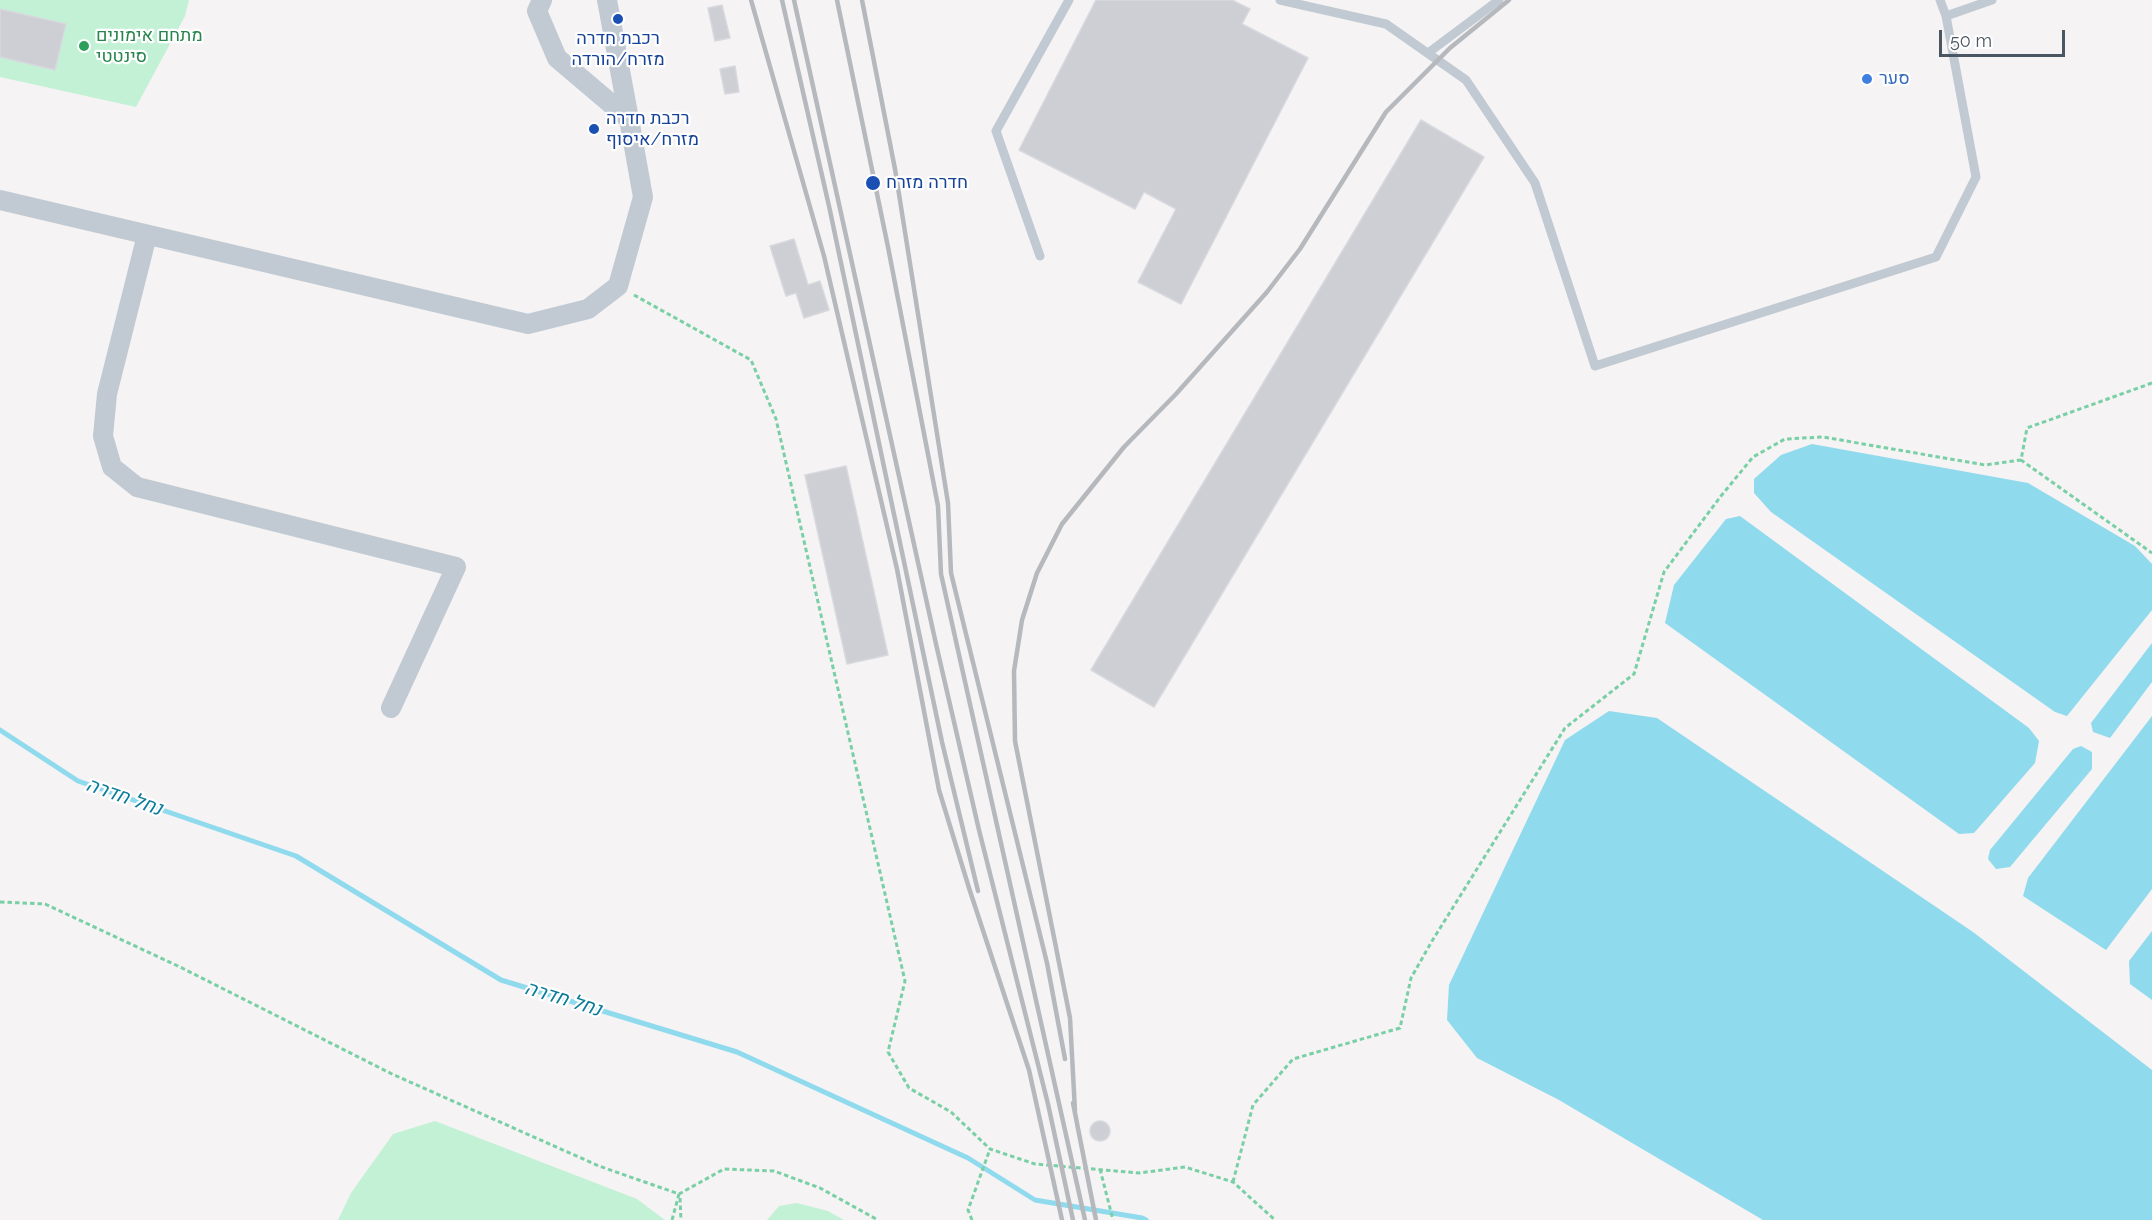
<!DOCTYPE html>
<meta charset="utf-8">
<style>
body{margin:0}
#map{position:relative;width:2152px;height:1220px;overflow:hidden;background:#f5f3f3;font-family:Raleway,sans-serif}
canvas{display:block}
.scale{position:absolute;left:1939px;top:30px;width:126px;height:27px;box-sizing:border-box;border:3px solid #4a5661;border-top:0;padding-left:8px;font-size:18px;line-height:21px;white-space:nowrap;color:#4a5661;-webkit-text-stroke:4px #fff;paint-order:stroke}
</style>
<div id="map">
<canvas width="2152" height="1220"></canvas>
<div class="scale">50 m</div>
</div>
<script>
const ctx = document.querySelector('canvas').getContext('2d');
ctx.lineJoin = 'round';
function fill(path, color) {
  ctx.fillStyle = color;
  ctx.fill(path, 'evenodd');
}
function shape(rows) {
  const path = new Path2D();
  for (const r of rows) {
    if (r.length === 3) {
      path.moveTo(r[0] + r[2], r[1]);
      path.arc(r[0], r[1], r[2], 0, 2 * Math.PI);
      continue;
    }
    path.moveTo(r[0], r[1]);
    for (let i = 2; i < r.length; i += 2) path.lineTo(r[i], r[i + 1]);
  }
  return path;
}
function strokePath(path, color, width, dash) {
  ctx.strokeStyle = color;
  ctx.lineWidth = width;
  ctx.lineCap = dash ? 'butt' : 'round';
  ctx.setLineDash(dash || []);
  ctx.stroke(path);
}
function write(font, color, halo, rows, align = 'center') {
  ctx.font = font + ' Raleway,Heebo,sans-serif';
  ctx.lineWidth = 4.5;
  ctx.setLineDash([]);
  ctx.textBaseline = 'middle';
  ctx.strokeStyle = halo;
  ctx.fillStyle = color;
  for (const [text, x, y, turn = 0] of rows) {
    ctx.save();
    ctx.translate(x, y);
    ctx.rotate((+turn || 0) * Math.PI / 180);
    ctx.textAlign = isNaN(turn) ? turn : align;
    if (halo) ctx.strokeText(text, 0, 0);
    ctx.fillText(text, 0, 0);
    ctx.restore();
  }
}
fill(shape([
 [0,0,189,0,185,16,136,107,0,77],
 [435,1121,637,1199,665,1220,338,1220,351,1193,393,1134],
 [797,1203,828,1211,844,1220,767,1220,779,1206]
]), '#c3f1d5');
fill(shape([
 [1812,444,2028,483,2135,546,2152,564,2152,610,2067,716,2055,712,1771,512,1754,493,1754,479,1781,455],
 [1740,516,2029,728,2039,741,2035,763,1974,833,1959,834,1665,623,1674,585,1726,519],
 [2152,643,2152,682,2110,738,2093,732,2091,723],
 [1609,711,1657,718,1973,932,2152,1070,2152,1220,1763,1220,1559,1100,1477,1058,1447,1020,1449,985,1565,740],
 [2152,716,2152,889,2106,950,2023,896,2028,878],
 [2081,746,2092,752,2092,769,2010,867,1996,869,1988,859,1990,850,2073,749],
 [2152,931,2152,1000,2130,984,2129,961]
]), '#90daee');
strokePath(shape([
 [0,730,78,781,296,856,501,980,737,1052,968,1158,1035,1200,1142,1218,1146,1220]
]), '#90daee', 5);
const building = shape([
 [1096,0,1232,0,1250,9,1242,24,1308,58,1181,304,1138,282,1176,209,1144,192,1135,209,1019,150,1096,0],
 [722,5,730,38,715,41,708,8,722,5],
 [0,9,66,24,55,70,0,57,0,9],
 [735,66,739,92,725,94,720,69,735,66],
 [1421,120,1484,157,1154,707,1091,670,1421,120],
 [794,239,808,285,820,281,829,310,804,318,796,293,786,296,770,246,794,239],
 [846,466,888,655,847,664,805,475,846,466],
 [1100,1131,10]
]);
fill(building, '#cdcfd5');
strokePath(building, '#d7d9de', 1.5);
strokePath(shape([
 [634,295,751,360,776,419,905,981,888,1052,909,1088,951,1112,990,1149,1035,1164,1139,1173,1185,1167,1233,1182,1275,1220],
 [2152,383,2027,428,2021,460,2152,553],
 [0,902,45,904,180,967,392,1074,599,1166,679,1194,724,1169,774,1171,820,1188,878,1220],
 [1100,1169,1113,1220],
 [1233,1182,1253,1105,1293,1059,1400,1028,1411,978,1432,941,1565,728,1634,674,1664,572,1721,496,1753,457,1785,439,1823,437,1985,465,2021,460],
 [680,1198,681,1220],
 [672,1220,679,1194],
 [972,1220,968,1210,990,1149]
]), '#7ad0a6', 3, [4.5, 3]);
strokePath(shape([
 [1280,0,1386,24,1466,80,1535,183,1595,366,1936,257,1976,177,1946,16,1940,0],
 [1946,16,1992,0],
 [1428,53,1499,0],
 [1040,256,996,131,1069,0]
]), '#c1cad2', 9);
strokePath(shape([
 [542,0,537,11,557,58,629,119,607,0],
 [0,200,528,324,588,309,618,286,643,197,629,119],
 [147,235,107,394,103,436,112,467,137,487,456,567,391,708]
]), '#c1cad2', 20);
strokePath(shape([
 [751,0,824,256,897,569,939,790,969,888,1029,1070,1062,1220],
 [782,0,829,206,942,742,978,891],
 [794,0,936,644,979,830,1048,1104,1073,1220],
 [837,0,888,247,938,506,941,574,1085,1220],
 [862,0,895,169,948,503,951,573,1047,963,1065,1059],
 [1073,1103,1096,1220],
 [1075,1111,1070,1018,1015,741,1014,671,1022,620,1037,573,1062,524,1124,447,1176,394,1267,292,1300,249,1386,112,1450,48,1509,0]
]), '#b5b8bd', 4.5);
for (const [x, y, r, color] of [
 [618,19,6,"#1a4fb4"],
 [84,46,6,"#2e9e5b"],
 [1867,79,6,"#3f7fe0"],
 [594,129,6,"#1a4fb4"],
 [873,183,8,"#1a4fb4"]
]) {
  const dot = new Path2D();
  dot.arc(x, y, r, 0, 2 * Math.PI);
  ctx.fillStyle = color;
  ctx.fill(dot);
  strokePath(dot, '#fff', 2);
}
write('18px', '#27864d', '#fff', [
 ["מתחם אימונים",96,36],
 ["סינטטי",96,57]
], 'left');
write('18px', '#164399', '#fff', [
 ["רכבת חדרה",618,39,"center"],
 ["מזרח/הורדה",618,60,"center"],
 ["רכבת חדרה",606,119],
 ["מזרח/איסוף",606,140],
 ["חדרה מזרח",886,183]
], 'left');
write('18px', '#366cbe', '#fff', [
 ["סער",1879,79]
], 'left');
write('italic 20px', '#0c7c9b', '#fff', [
 ["נחל חדרה",124,797,19],
 ["נחל חדרה",563,999,17]
]);
</script>
